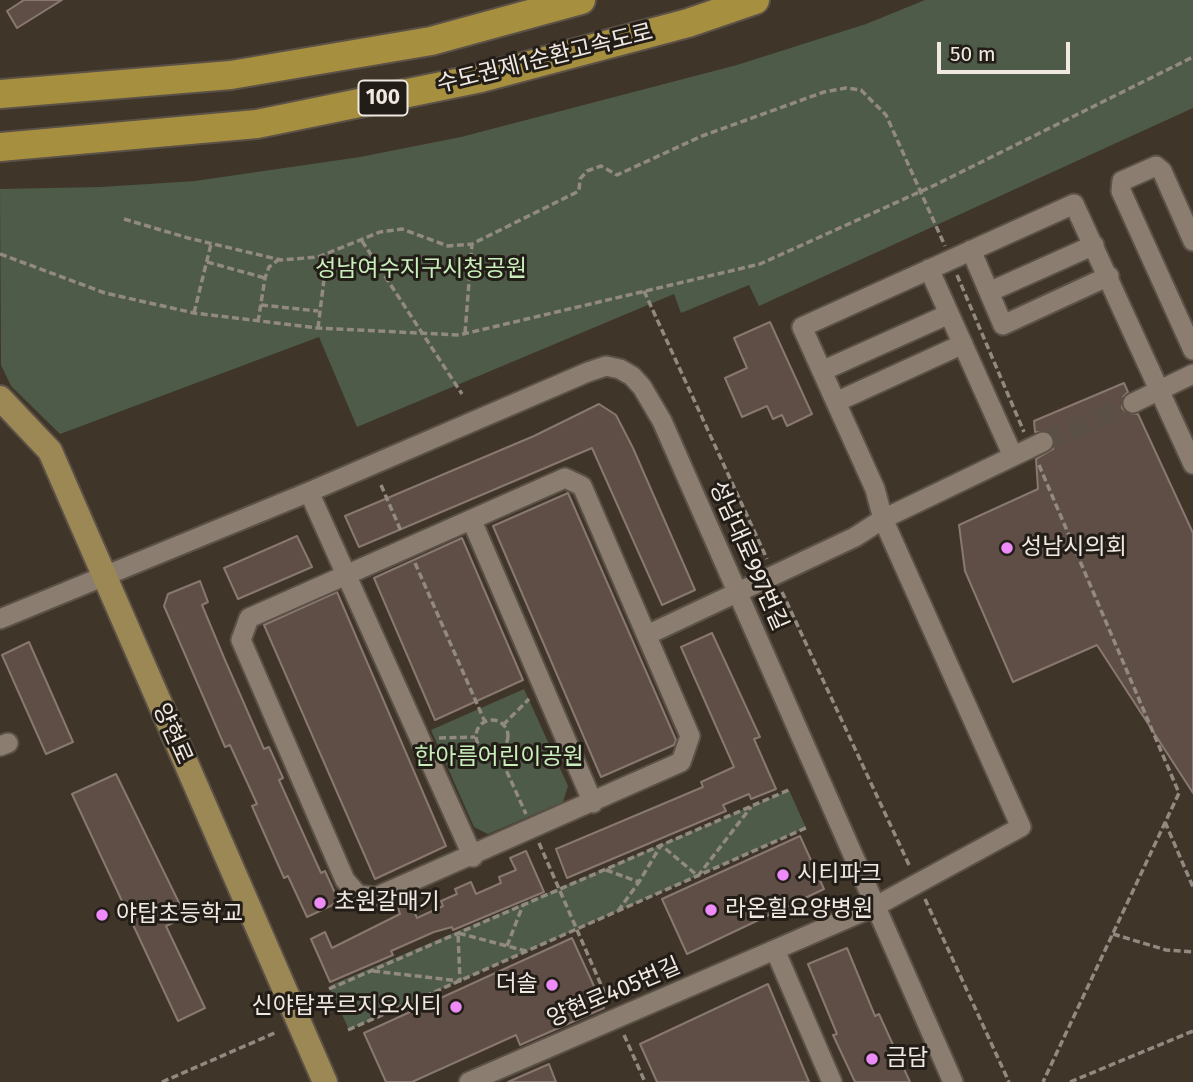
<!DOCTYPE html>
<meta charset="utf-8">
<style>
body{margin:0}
#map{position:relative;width:1193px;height:1082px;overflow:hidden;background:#403529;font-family:"Fira Sans",sans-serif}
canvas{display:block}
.scale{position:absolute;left:937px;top:42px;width:133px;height:32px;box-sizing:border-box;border:4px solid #f0e9e2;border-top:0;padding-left:9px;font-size:21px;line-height:24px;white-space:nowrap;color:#f0e9e2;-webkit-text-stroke:5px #231d18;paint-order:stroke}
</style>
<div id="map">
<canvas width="1193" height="1082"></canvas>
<div class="scale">50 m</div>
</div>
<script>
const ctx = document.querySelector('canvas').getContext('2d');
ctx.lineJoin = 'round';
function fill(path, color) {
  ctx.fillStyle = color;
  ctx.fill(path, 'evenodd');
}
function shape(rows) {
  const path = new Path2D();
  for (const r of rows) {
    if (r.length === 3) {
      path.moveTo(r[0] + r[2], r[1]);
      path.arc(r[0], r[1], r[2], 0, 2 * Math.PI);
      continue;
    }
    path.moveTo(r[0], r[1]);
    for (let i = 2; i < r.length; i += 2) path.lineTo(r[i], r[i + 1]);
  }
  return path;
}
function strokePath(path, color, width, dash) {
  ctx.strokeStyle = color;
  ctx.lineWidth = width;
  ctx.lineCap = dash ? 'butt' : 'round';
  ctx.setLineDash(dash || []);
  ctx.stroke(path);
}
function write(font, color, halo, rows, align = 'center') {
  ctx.font = font + ' "Fira Sans","Noto Sans KR",sans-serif';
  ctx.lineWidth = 6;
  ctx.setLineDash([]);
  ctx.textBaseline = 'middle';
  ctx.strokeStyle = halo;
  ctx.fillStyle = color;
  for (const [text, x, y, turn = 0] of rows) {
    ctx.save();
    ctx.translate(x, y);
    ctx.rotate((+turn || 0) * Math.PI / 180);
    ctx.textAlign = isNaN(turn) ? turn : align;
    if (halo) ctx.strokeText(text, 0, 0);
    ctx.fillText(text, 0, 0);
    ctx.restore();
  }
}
fill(shape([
 [925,0,1193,0,1193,108,759,306,749,285,681,313,674,294,357,427,319,337,60,434,11,386,1,365,0,189,101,187,195,181,360,157,461,137,737,65,866,24],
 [524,689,568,786,563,802,488,834,474,827,431,730],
 [789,790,806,828,349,1030,329,986]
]), '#4d5b48');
const building = shape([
 [24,0,62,0,17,28,7,11,24,0],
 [770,322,812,414,787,426,782,415,773,419,767,406,742,417,725,378,747,368,734,338,770,322],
 [1124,383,1128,392,1123,397,1122,408,1127,413,1138,414,1193,533,1193,793,1097,645,1013,682,965,571,959,525,1038,489,1036,459,1053,449,1055,442,1049,432,1035,432,1034,421,1124,383],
 [599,404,616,415,633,448,695,590,662,605,592,448,359,547,345,516,534,436,599,404],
 [568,493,676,740,674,745,601,777,493,526,568,493],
 [297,536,312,567,238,599,224,568,297,536],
 [462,538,523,680,435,720,374,578,462,538],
 [200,581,208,602,202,605,225,660,264,749,269,747,283,778,279,780,321,873,325,871,339,902,307,917,288,876,284,878,252,806,257,804,230,745,225,747,164,606,168,594,200,581],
 [337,592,446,846,375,879,264,625,337,592],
 [712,633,760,737,754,739,776,789,751,799,749,794,723,805,726,811,567,878,556,849,703,787,701,782,734,767,681,647,712,633],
 [29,642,73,742,46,754,2,655,29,642],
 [116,774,186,917,166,926,205,1008,178,1021,72,794,116,774],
 [800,836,824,889,687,954,662,899,800,836],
 [526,851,544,892,453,930,452,927,434,932,391,951,393,955,330,982,311,939,325,932,332,948,400,914,398,907,410,902,417,918,443,906,441,901,457,894,455,889,471,882,476,894,501,883,499,877,516,870,510,858,526,851],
 [572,938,604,1008,520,1045,516,1035,412,1082,386,1082,364,1033,572,938],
 [847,948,875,1016,879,1014,910,1082,855,1082,833,1035,837,1034,808,964,847,948],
 [768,984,809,1082,657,1082,640,1044,768,984],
 [549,1064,556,1082,508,1082,549,1064]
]);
fill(building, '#5e4e46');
strokePath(building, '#89786f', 2);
strokePath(shape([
 [1043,442,1133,403]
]), '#5a5045', 19, [19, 10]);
const minor = shape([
 [1193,241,1162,171,1156,166,1122,181,1121,191,1193,350],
 [971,250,1003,325,1109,276],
 [929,269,1013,456],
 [989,292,1094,245],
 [822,371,949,314],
 [836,402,963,344],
 [1133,403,1193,374],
 [565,478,582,486,690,736,681,762,376,897,358,895,345,880,241,640,249,618,565,478],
 [309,492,473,857],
 [472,521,593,803],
 [0,619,309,492,588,372,606,366,620,369,632,376,642,387,662,421,953,1082],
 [647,635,855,537,883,519,1043,442],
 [0,746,8,743],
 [775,950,832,1082],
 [469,1082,876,906,1021,827,883,519,875,489,802,327,1074,204,1193,464]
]);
const major = shape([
 [0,398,50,451,325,1082]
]);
const highway = shape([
 [0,94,231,75,431,41,581,0],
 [0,147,257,124,481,78,688,23,755,0]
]);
strokePath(minor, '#5b5147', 23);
strokePath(major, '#5b5147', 28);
strokePath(highway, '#5b5147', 32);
strokePath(shape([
 [124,219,188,238,281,260,318,257,380,232,402,229,448,246,472,244],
 [362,241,462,394],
 [0,254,105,293,194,313,318,328,459,335,760,264,935,185,1193,57],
 [207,262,265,278],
 [957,275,1024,432],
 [644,291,767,559],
 [261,305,318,311],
 [194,313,211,244],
 [258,322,265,278,269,267,278,260],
 [318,328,327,255],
 [465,333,472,244,579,191,580,179,587,171,601,166,617,175,702,136,824,92,846,88,861,90,886,115,945,246],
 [1039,465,1179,793,1043,1082],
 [381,485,401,531],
 [415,563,485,722],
 [782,592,910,867],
 [492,736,16],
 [503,725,529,699],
 [439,738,475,737],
 [498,752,526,814],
 [1165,822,1193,887],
 [539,843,609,1003],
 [606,870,639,882,661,845,698,876,751,807],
 [925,899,1009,1082],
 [618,911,639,882],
 [1113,934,1166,950,1193,952],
 [507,946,523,905],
 [373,971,460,981,458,933,526,951],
 [329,989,791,789],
 [348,1030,808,827],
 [624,1035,645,1082],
 [162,1082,277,1032],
 [1070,1082,1193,1031]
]), '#928980', 3.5, [7, 3.5]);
strokePath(minor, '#8b7e71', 19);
strokePath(major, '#9c8854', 24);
strokePath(highway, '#a78f40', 28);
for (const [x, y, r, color] of [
 [1007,548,7,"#ed8cf9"],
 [783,875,7,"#ed8cf9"],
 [320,903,7,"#ed8cf9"],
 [711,910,7,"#ed8cf9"],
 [102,915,7,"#ed8cf9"],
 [552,985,7,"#ed8cf9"],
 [456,1007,7,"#ed8cf9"],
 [872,1059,7,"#ed8cf9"]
]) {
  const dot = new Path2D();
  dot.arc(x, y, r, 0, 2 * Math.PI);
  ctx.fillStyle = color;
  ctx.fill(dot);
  strokePath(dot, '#231d18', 2.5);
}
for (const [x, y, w] of [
 [383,98,49]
]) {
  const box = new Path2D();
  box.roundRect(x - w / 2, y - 17.5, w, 35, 5);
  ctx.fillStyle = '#231d18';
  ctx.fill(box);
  strokePath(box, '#f0e9e2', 2);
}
write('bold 21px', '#f0e9e2', null, [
 ["100",383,98]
]);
write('23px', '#f0e9e2', '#231d18', [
 ["수도권제1순환고속도로",545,59,-14],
 ["성남대로997번길",748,556,66],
 ["양현로",172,734,66],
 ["양현로405번길",614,993,-23]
]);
write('23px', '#c9efbb', '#231d18', [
 ["성남여수지구시청공원",421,270],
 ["한아름어린이공원",499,758]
]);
write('23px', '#f0e9e2', '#231d18', [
 ["성남시의회",1021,548],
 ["시티파크",797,875],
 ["초원갈매기",334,903],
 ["라온힐요양병원",725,910],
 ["야탑초등학교",116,915],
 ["더솔",538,985,"right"],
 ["신야탑푸르지오시티",442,1007,"right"],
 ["금담",886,1059]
], 'left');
</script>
